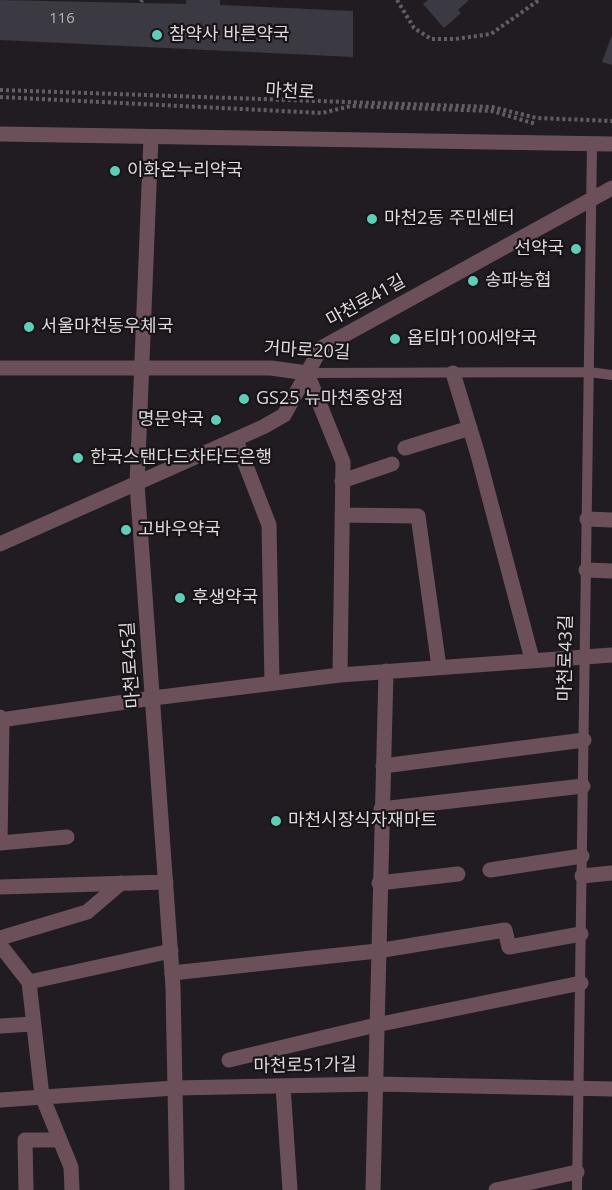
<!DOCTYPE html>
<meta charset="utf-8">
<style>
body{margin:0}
canvas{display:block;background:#211c21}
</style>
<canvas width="612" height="1190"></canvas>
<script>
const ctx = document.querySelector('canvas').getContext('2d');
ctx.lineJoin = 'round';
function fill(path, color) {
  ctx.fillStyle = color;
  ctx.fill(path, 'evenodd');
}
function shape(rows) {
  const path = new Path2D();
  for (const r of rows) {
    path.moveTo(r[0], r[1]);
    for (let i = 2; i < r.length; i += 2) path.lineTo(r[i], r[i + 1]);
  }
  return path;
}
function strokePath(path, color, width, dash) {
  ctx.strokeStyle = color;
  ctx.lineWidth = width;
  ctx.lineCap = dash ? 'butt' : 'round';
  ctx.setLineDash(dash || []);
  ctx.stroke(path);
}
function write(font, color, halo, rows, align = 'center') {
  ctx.font = font + ' "Open Sans","Noto Sans KR",sans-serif';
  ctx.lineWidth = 4.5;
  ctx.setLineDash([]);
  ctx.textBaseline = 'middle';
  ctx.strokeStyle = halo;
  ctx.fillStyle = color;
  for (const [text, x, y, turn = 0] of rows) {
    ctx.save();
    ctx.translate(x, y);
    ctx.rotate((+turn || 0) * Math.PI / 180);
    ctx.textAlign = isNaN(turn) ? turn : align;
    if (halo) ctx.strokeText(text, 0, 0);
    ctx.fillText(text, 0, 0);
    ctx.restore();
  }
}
fill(shape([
 [0,0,186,4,186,0,220,0,220,5,353,11,353,57,0,40],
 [428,0,469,0,458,10,461,13,444,28,423,4],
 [612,35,612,65,602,62]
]), '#3b3941');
strokePath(shape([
 [397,0,414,28,431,39,455,39,491,34,539,0],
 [141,2,142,0],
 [0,90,492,107,537,118,612,121],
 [0,97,322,113,351,106,492,111,536,124]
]), '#635e63', 4, [3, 3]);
strokePath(shape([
 [307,373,589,372,612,375],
 [577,1190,592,145]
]), '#6b505a', 10);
strokePath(shape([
 [137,484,173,987,177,1190],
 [0,887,166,882]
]), '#6b505a', 15);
strokePath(shape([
 [0,368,271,368,307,373],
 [307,373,343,462,340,675],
 [453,373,478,455,532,659],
 [236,440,269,525,272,683],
 [405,448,470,428],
 [342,481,392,464],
 [137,484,151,137],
 [342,515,418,516,439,667],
 [587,519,612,520],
 [0,544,263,427,284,415,321,348,612,188],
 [586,570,612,571],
 [0,717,2,720,0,843,67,837],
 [0,720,153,698,340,675,612,655],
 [383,766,584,740],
 [381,809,583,786],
 [490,870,582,856],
 [582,876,612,873],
 [379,883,458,874],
 [0,938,87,912,121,883],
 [0,945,29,982,42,1096,71,1167,72,1190],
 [172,973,377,951,505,930,509,947,581,934],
 [29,982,171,951],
 [0,1026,33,1024],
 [229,1060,376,1025,581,983],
 [283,1086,290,1190],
 [0,1100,175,1088,375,1084,612,1089],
 [26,1190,25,1140,60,1140],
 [373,1190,386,671],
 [496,1190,577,1172]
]), '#6b505a', 15);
strokePath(shape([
 [0,134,612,144]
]), '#6b505a', 15);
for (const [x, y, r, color] of [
 [157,35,6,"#5eceb8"],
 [115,171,6,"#5eceb8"],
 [372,219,6,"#5eceb8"],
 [576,249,6,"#5eceb8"],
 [473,281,6,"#5eceb8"],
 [29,327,6,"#5eceb8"],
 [395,339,6,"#5eceb8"],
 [244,399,6,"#5eceb8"],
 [216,420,6,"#5eceb8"],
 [78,458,6,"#5eceb8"],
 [126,530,6,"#5eceb8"],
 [180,598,6,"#5eceb8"],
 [276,821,6,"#5eceb8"]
]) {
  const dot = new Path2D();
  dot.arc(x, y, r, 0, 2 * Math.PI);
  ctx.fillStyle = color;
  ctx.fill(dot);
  strokePath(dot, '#171317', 2);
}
write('15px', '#b4b1b6', null, [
 ["116",62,19]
]);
write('18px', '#ddd9dd', '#171317', [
 ["참약사 바른약국",169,35],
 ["이화온누리약국",127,171],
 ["마천2동 주민센터",384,219],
 ["선약국",564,249,"right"],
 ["송파농협",485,281],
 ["서울마천동우체국",41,327],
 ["옵티마100세약국",407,339],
 ["GS25 뉴마천중앙점",256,399],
 ["명문약국",204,420,"right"],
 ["한국스탠다드차타드은행",90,458],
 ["고바우약국",138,530],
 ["후생약국",192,598],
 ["마천시장식자재마트",288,821]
], 'left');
write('18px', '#ddd9dd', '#171317', [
 ["마천로",290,92,3],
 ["마천로41길",366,301,-29],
 ["거마로20길",307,351,3],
 ["마천로43길",566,658,-89],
 ["마천로45길",131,665,-94],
 ["마천로51가길",305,1066,-1]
]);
</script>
